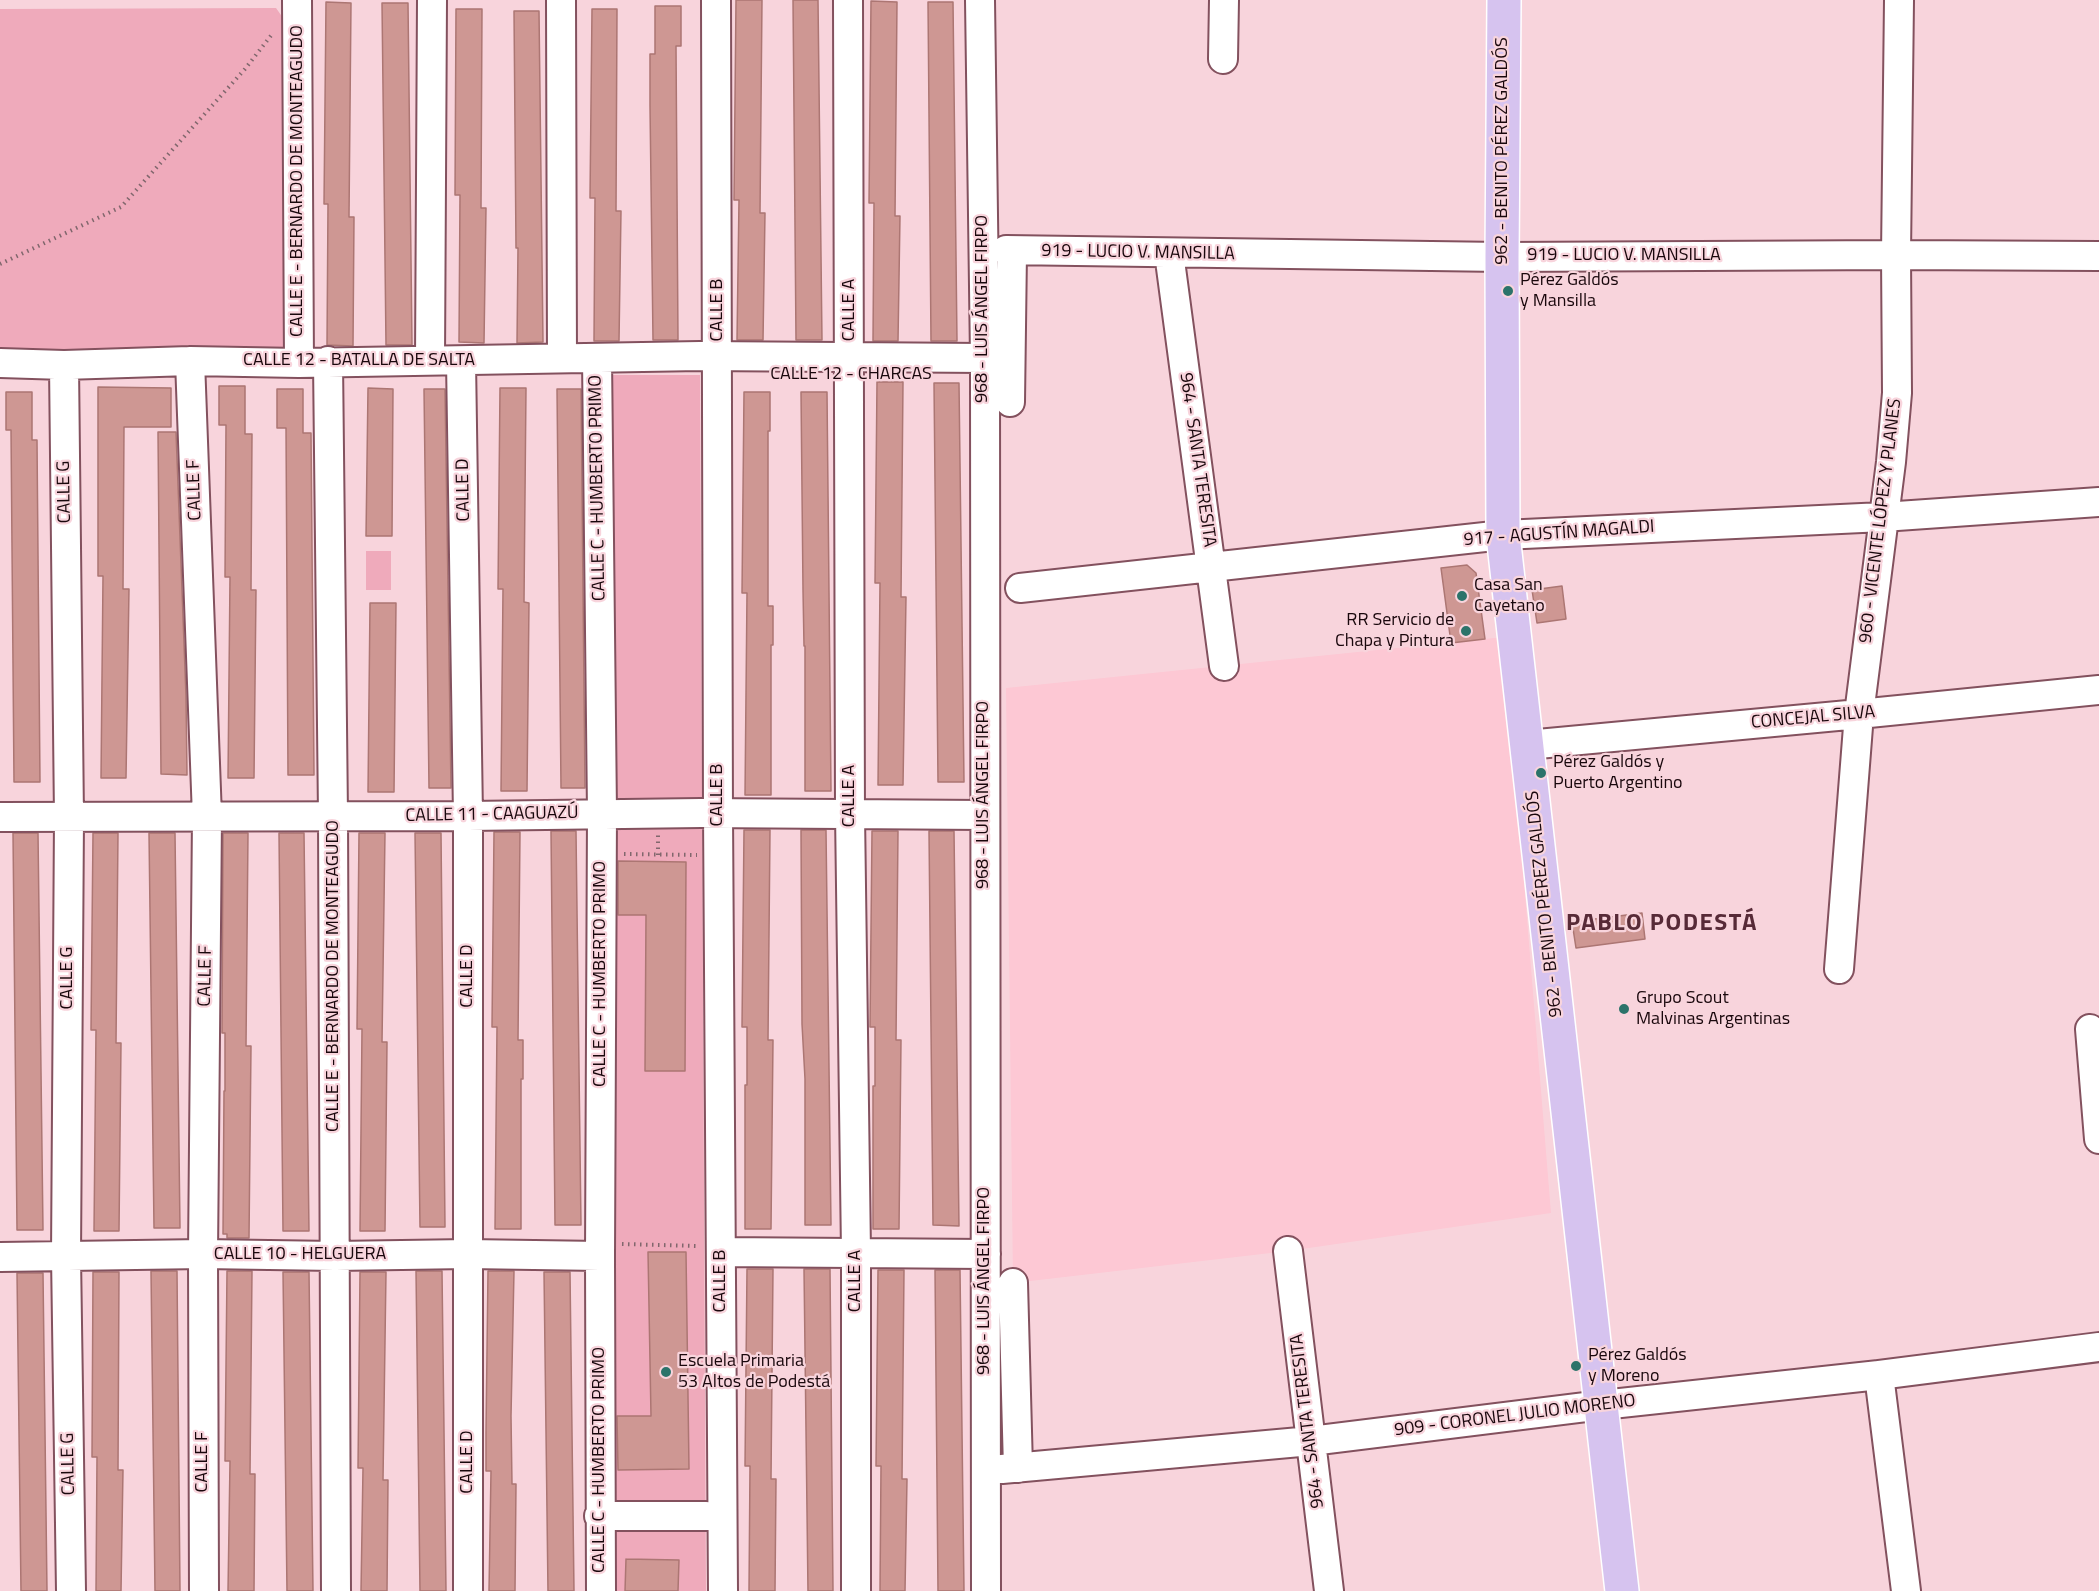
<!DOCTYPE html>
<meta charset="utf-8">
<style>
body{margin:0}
canvas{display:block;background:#f8d4dc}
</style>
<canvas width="2099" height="1591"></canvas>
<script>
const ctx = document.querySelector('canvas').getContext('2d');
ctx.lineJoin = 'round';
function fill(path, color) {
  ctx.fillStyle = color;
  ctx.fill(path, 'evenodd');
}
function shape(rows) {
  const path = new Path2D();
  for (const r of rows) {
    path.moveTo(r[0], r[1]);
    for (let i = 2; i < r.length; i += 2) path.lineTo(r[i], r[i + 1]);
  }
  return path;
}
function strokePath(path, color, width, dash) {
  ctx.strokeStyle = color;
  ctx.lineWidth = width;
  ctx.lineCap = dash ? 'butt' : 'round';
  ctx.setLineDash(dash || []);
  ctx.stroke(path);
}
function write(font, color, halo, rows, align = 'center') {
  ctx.font = font + ' "Titillium Web",sans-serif';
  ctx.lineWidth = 4.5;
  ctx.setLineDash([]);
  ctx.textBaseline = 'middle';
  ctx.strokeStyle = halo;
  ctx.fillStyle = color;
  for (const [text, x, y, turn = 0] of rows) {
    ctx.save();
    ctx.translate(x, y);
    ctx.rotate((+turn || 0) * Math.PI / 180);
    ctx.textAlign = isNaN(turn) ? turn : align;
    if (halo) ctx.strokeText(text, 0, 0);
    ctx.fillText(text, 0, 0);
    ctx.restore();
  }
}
fill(shape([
 [1504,637,1551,1213,1288,1251,1013,1283,1006,688]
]), '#fdc8d4');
fill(shape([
 [276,8,288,25,288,341,280,352,0,352,0,9],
 [597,375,700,375,706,1591,601,1591],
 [366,551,391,551,391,590,366,590]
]), '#efaabb');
const building = shape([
 [736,0,762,0,760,213,765,213,763,340,737,340,739,200,734,200,736,0],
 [793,0,818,0,822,340,796,340,793,0],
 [871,1,897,2,895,216,900,216,898,341,873,341,874,203,869,203,871,1],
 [326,2,351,3,349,217,354,217,353,346,327,345,328,204,324,204,326,2],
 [928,2,953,2,957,341,931,341,928,2],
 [382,3,408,3,412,345,386,345,382,3],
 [655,6,681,6,681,46,676,46,678,340,653,340,650,106,650,54,655,54,655,6],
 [456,9,482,9,481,208,486,208,484,343,459,342,460,195,455,195,456,9],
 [592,9,617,9,616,211,621,211,619,341,594,341,595,198,590,198,592,9],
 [514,11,539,11,543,342,517,343,518,248,516,248,514,11],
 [877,382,903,382,901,597,906,597,903,785,878,785,880,583,875,583,877,382],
 [934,383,959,383,964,782,938,782,934,383],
 [219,386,245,386,245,434,252,434,251,590,256,590,254,778,228,778,230,577,225,577,226,425,219,425,219,386],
 [98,387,171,388,171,427,124,427,123,589,129,589,126,778,101,778,103,576,98,576,98,387],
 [368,388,393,389,392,536,366,536,368,388],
 [500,388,526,388,524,602,529,603,527,791,501,791,503,589,498,589,500,388],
 [277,389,303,389,303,433,311,433,314,775,288,775,286,428,277,428,277,389],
 [424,389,445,389,451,788,429,788,424,389],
 [557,389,581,389,585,788,561,788,557,389],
 [6,392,32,392,32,440,37,440,40,782,14,782,11,430,6,430,6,392],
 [744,392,770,392,770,431,768,431,768,606,773,606,773,645,771,645,771,795,745,795,747,593,742,593,744,392],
 [801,392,827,392,831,791,805,791,805,646,804,646,803,590,801,392],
 [158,432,176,432,186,696,187,775,161,774,158,432],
 [1467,565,1476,573,1485,639,1451,643,1441,568,1467,565],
 [1562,586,1566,619,1537,623,1532,590,1562,586],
 [370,603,396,603,394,792,368,792,370,603],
 [744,830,770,830,768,1040,773,1040,771,1229,745,1229,745,1085,747,1085,747,1027,742,1027,744,830],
 [801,830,826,830,831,1225,805,1225,805,1079,802,1024,801,830],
 [551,831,576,831,581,1225,555,1225,551,831],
 [872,831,898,831,896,1040,901,1040,899,1229,873,1229,873,1086,875,1086,875,1027,870,1027,872,831],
 [929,831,954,831,959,1226,933,1225,929,831],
 [494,832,520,832,518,1040,523,1040,523,1079,521,1079,521,1229,495,1229,497,1027,492,1027,494,832],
 [13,833,38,833,43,1230,17,1230,13,833],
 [93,833,118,833,116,1043,121,1043,119,1231,94,1231,96,1030,91,1030,93,833],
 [149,833,175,833,180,1228,154,1228,149,833],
 [223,833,248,833,246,1046,251,1046,249,1238,227,1238,227,1234,223,1234,224,1091,225,1091,225,1033,222,1033,223,833],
 [279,833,304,833,309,1231,283,1231,279,833],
 [359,833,385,833,382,1042,387,1042,385,1231,360,1231,362,1029,357,1029,359,833],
 [415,833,441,833,445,1227,420,1227,415,833],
 [618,861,686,862,685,1071,645,1071,646,915,618,915,618,861],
 [1642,913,1645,939,1576,948,1572,922,1642,913],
 [648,1252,686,1252,689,1469,618,1470,617,1416,651,1416,648,1252],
 [747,1269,773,1269,771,1479,776,1479,775,1591,749,1591,750,1466,745,1466,747,1269],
 [804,1269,830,1269,833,1591,808,1591,804,1269],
 [878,1270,904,1270,902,1479,907,1479,905,1591,880,1591,881,1466,876,1466,878,1270],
 [935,1270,960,1270,964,1591,938,1591,935,1270],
 [151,1271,177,1271,180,1591,155,1591,151,1271],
 [227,1271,252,1271,250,1474,255,1474,254,1591,228,1591,230,1461,225,1461,227,1271],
 [416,1271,442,1271,446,1591,420,1591,416,1271],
 [488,1271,514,1271,511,1416,512,1484,516,1484,515,1591,489,1591,491,1471,486,1471,486,1432,488,1271],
 [93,1272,119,1272,118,1470,123,1470,121,1591,96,1591,97,1457,92,1457,93,1272],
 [283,1272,309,1272,313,1591,287,1591,283,1272],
 [360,1272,386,1272,383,1480,388,1480,387,1591,361,1591,363,1468,358,1468,360,1272],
 [544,1272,570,1272,574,1591,548,1591,544,1272],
 [17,1273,43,1273,47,1591,21,1591,17,1273],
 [626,1559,679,1560,678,1591,625,1591,626,1559]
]);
fill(building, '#ce9793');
strokePath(building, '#ac7673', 1.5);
const minor = shape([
 [297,0,299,363],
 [561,0,562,358],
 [716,0,718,813,723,1591],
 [848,0,850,813,856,1252,856,1591],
 [980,0,985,358,986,1591],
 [1223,59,1224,0],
 [1006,250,1502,257,1896,255,2099,256],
 [1169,253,1224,666],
 [597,358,602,813,600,1256,601,1591],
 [430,360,432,0],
 [190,361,207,817,203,1254,204,1591],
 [328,361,333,816,336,1591],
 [461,361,468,816,468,1591],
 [0,363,64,365,190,361,299,363,700,356,985,358],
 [64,365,69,818,66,1256,71,1591],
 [1010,402,1012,252],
 [1020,588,1503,535,1883,517,2099,502],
 [1527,745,1859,714,2099,690],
 [0,817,468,816,701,813,984,815],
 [1839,969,1859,714,1891,462,1897,393,1896,255,1899,0],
 [2090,1029,2099,1139],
 [1288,1251,1329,1591],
 [721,1252,986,1254],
 [0,1257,203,1254,335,1256,468,1254,600,1256],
 [1013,1283,1018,1468],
 [1879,1375,1906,1591],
 [1002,1469,1311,1441,1602,1405,1879,1375,2099,1347],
 [599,1516,706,1516]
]);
const major = shape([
 [1504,0,1502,257,1503,535,1622,1591]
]);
strokePath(minor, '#83515e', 32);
strokePath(major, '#fff', 36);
strokePath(shape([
 [0,264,121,207,245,69,273,33],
 [624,854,697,855],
 [658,855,658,835],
 [622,1244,698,1246]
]), '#81676d', 4, [1.5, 4.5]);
strokePath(minor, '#fff', 28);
strokePath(major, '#d6c3ef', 33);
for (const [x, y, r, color] of [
 [1508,291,6,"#2c736a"],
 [1462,596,6,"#2c736a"],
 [1466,631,6,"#2c736a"],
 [1541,773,6,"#2c736a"],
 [1624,1009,6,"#2c736a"],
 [1576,1366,6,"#2c736a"],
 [666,1372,6,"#2c736a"]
]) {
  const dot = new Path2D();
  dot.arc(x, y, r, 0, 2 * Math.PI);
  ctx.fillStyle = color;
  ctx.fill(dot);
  strokePath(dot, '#f8d4dc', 2);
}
write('18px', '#19070c', '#f8d4dc', [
 ["962 - BENITO PÉREZ GALDÓS",1503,151,-90],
 ["CALLE E - BERNARDO DE MONTEAGUDO",298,181,-90],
 ["919 - LUCIO V. MANSILLA",1138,253,1],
 ["919 - LUCIO V. MANSILLA",1624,256],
 ["968 - LUIS ÁNGEL FIRPO",983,309,-90],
 ["CALLE B",718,310,-90],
 ["CALLE A",850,310,-90],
 ["CALLE 12 - BATALLA DE SALTA",359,361],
 ["CALLE 12 - CHARCAS",851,375],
 ["964 - SANTA TERESITA",1197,460,82],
 ["CALLE C - HUMBERTO PRIMO",598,488,-91],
 ["CALLE F",195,490,-92],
 ["CALLE D",464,490,-91],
 ["CALLE G",65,492,-91],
 ["960 - VICENTE LÓPEZ Y PLANES",1881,521,-83],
 ["917 - AGUSTÍN MAGALDI",1559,534,-4],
 ["CONCEJAL SILVA",1813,718,-5],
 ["CALLE B",718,795,-90],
 ["968 - LUIS ÁNGEL FIRPO",984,795,-90],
 ["CALLE A",850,796,-90],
 ["CALLE 11 - CAAGUAZÚ",492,815,-1],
 ["962 - BENITO PÉREZ GALDÓS",1545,904,-96],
 ["CALLE C - HUMBERTO PRIMO",601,974,-90],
 ["CALLE F",206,976,-89],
 ["CALLE E - BERNARDO DE MONTEAGUDO",334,976,-90],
 ["CALLE D",468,976,-90],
 ["CALLE G",68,978,-90],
 ["CALLE 10 - HELGUERA",300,1255],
 ["CALLE B",721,1281,-90],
 ["CALLE A",856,1281,-90],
 ["968 - LUIS ÁNGEL FIRPO",985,1281,-90],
 ["909 - CORONEL JULIO MORENO",1515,1416,-7],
 ["964 - SANTA TERESITA",1308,1421,-97],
 ["CALLE C - HUMBERTO PRIMO",600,1460,-90],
 ["CALLE F",203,1462,-90],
 ["CALLE D",468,1462,-90],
 ["CALLE G",69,1464,-91]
]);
write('18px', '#19070c', '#f8d4dc', [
 ["Pérez Galdós",1520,281],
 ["y Mansilla",1520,302],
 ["Casa San",1474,586],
 ["Cayetano",1474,607],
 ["RR Servicio de",1454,621,"right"],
 ["Chapa y Pintura",1454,642,"right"],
 ["Pérez Galdós y",1553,763],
 ["Puerto Argentino",1553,784],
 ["Grupo Scout",1636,999],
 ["Malvinas Argentinas",1636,1020],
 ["Pérez Galdós",1588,1356],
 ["y Moreno",1588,1377],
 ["Escuela Primaria",678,1362],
 ["53 Altos de Podestá",678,1383]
], 'left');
ctx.letterSpacing = '1.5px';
write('bold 24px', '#572a37', '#f8d4dc', [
 ["PABLO PODESTÁ",1662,924]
]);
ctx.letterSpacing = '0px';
</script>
